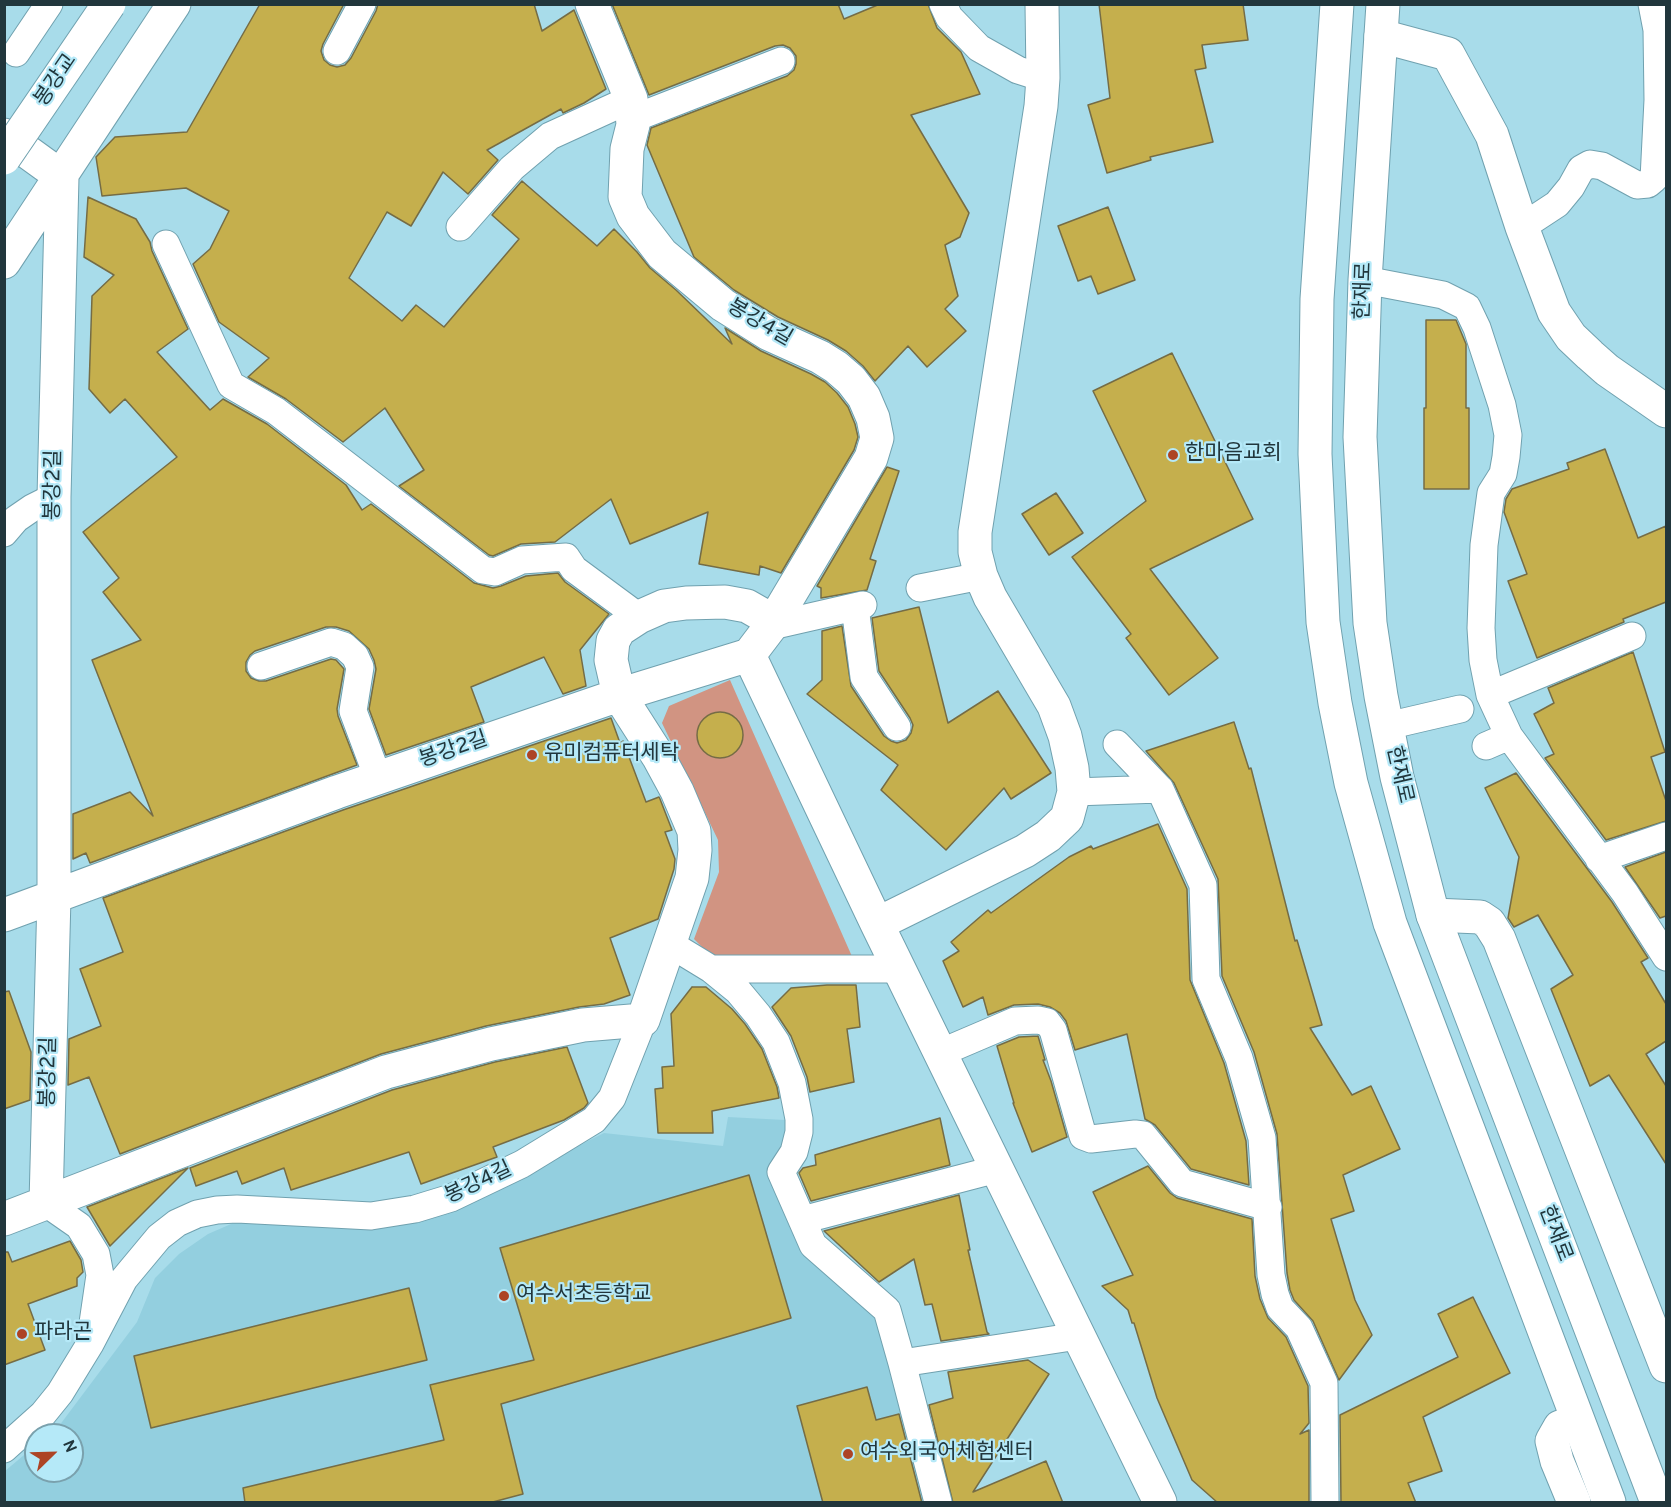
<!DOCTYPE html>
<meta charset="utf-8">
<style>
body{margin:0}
#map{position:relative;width:1671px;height:1507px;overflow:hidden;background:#a8dcea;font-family:Overpass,sans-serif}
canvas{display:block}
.frame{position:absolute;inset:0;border:6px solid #21363c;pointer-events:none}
.north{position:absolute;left:24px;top:1423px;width:60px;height:60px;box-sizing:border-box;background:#b5e9f8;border:2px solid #7aa1ad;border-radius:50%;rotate:67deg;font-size:16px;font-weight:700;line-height:24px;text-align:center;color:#21363c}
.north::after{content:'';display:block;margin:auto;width:21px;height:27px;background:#ad4425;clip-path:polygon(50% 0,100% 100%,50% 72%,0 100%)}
</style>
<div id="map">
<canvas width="1671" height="1507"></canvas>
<div class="frame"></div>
<div class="north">N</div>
</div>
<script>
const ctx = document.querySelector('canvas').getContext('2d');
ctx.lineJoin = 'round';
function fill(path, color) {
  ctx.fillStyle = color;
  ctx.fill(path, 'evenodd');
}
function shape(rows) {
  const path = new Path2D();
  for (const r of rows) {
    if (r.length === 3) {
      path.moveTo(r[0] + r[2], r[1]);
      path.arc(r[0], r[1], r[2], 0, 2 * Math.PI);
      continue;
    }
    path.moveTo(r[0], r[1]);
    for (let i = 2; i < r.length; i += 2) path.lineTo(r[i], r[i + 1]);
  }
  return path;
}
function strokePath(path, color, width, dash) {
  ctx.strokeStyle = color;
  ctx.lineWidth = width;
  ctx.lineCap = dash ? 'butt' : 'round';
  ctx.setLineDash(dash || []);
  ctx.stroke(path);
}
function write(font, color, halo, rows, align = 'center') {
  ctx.font = font + ' Overpass,"Noto Sans KR",sans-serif';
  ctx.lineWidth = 4.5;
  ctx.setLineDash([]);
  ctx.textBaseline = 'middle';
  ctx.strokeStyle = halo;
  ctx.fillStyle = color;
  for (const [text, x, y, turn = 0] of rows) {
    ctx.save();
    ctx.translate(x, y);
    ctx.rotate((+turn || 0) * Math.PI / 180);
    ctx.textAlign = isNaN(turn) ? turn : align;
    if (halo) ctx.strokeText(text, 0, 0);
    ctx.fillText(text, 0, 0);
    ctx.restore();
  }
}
fill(shape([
 [728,1117,785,1120,788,1128,808,1250,882,1313,932,1502,5,1502,5,1471,36,1445,36,1471,72,1471,72,1435,48,1435,59,1426,137,1322,155,1278,179,1254,208,1234,238,1221,448,1211,604,1133,723,1146]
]), '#93cfdf');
fill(shape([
 [730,680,854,961,727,961,708,953,694,939,719,872,718,840,662,723,669,706]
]), '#d19482');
const building = shape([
 [260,4,344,4,323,44,321,51,324,60,330,65,337,67,345,65,351,58,376,11,378,4,534,4,542,31,574,10,606,89,584,103,563,113,561,109,487,150,498,160,468,194,443,172,411,226,387,212,349,278,402,321,416,305,444,327,519,239,492,215,522,181,597,246,614,229,637,252,650,268,676,290,732,344,725,328,761,351,811,374,825,382,837,393,848,407,855,424,858,437,854,450,781,573,760,566,759,575,699,564,708,512,630,544,611,499,555,542,521,544,493,556,489,555,399,486,424,470,385,408,343,442,286,399,248,377,269,358,219,322,193,264,210,249,229,211,186,188,102,196,96,157,115,137,187,132,260,4],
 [612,4,838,4,844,19,880,4,928,4,937,28,961,52,980,94,911,115,969,213,960,237,945,245,958,296,945,309,966,331,927,367,908,346,875,381,863,366,846,351,828,340,778,317,734,290,694,257,647,145,651,128,787,76,794,70,796,64,796,56,790,48,783,45,775,46,649,95,612,4],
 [1099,4,1243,4,1248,40,1202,45,1206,68,1195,70,1213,142,1150,157,1151,160,1107,173,1088,105,1110,98,1099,4],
 [88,197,136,219,150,242,152,251,188,329,157,352,210,410,223,399,267,424,346,485,362,510,371,504,474,583,493,588,501,586,526,576,558,573,565,582,609,614,580,650,586,686,563,694,544,657,471,687,484,722,386,755,369,709,376,669,374,660,369,649,349,631,336,627,326,627,255,651,250,655,246,662,246,671,251,678,259,681,266,681,331,659,336,660,344,669,337,709,338,716,357,765,90,863,86,853,73,859,73,814,130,792,153,816,92,660,141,640,103,592,119,578,83,532,177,457,125,399,110,413,89,389,92,296,114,275,84,257,88,197],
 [1108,207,1135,280,1098,294,1091,276,1078,281,1058,226,1108,207],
 [1426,320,1456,320,1466,344,1466,408,1469,408,1469,489,1424,489,1424,408,1426,408,1426,320],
 [1172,353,1253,519,1150,569,1218,658,1169,695,1126,638,1131,634,1072,557,1146,501,1093,391,1172,353],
 [1605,449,1638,538,1666,526,1666,602,1623,619,1624,622,1537,658,1508,581,1527,574,1504,512,1506,499,1512,489,1569,469,1567,463,1605,449],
 [887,467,899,471,870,559,876,561,867,590,821,598,821,588,817,586,887,467],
 [1056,493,1083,533,1049,555,1022,514,1056,493],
 [919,607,948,723,998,691,1051,773,1011,799,1004,788,946,850,881,790,898,765,807,694,822,680,822,631,842,626,851,686,884,736,891,741,897,743,906,740,911,733,913,725,910,718,879,671,872,618,919,607],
 [1633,652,1665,752,1651,757,1666,801,1666,821,1606,840,1545,758,1554,754,1534,714,1554,703,1548,688,1633,652],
 [720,735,23],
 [611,718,620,743,623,741,646,802,659,797,660,799,672,830,665,832,675,859,674,869,658,919,610,938,630,995,604,1004,579,1007,486,1026,381,1054,120,1154,89,1077,68,1085,69,1039,101,1026,80,969,123,952,103,898,343,810,611,718],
 [1234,722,1249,769,1251,768,1295,941,1297,940,1322,1025,1310,1028,1352,1095,1371,1086,1400,1149,1343,1175,1354,1211,1331,1219,1355,1300,1372,1335,1339,1380,1313,1321,1294,1300,1290,1290,1287,1273,1277,1134,1254,1052,1222,976,1218,879,1174,783,1146,751,1234,722],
 [1516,773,1612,902,1648,958,1641,962,1666,1004,1666,1041,1646,1054,1666,1086,1666,1164,1609,1075,1590,1086,1551,989,1573,975,1538,915,1514,927,1508,918,1519,857,1485,788,1516,773],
 [1158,824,1187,889,1190,980,1224,1063,1246,1141,1249,1185,1191,1169,1155,1125,1145,1119,1127,1034,1075,1050,1066,1021,1060,1013,1050,1007,1038,1004,1014,1005,988,1015,983,997,963,1007,943,961,959,951,951,942,988,910,991,913,1069,857,1091,846,1093,849,1158,824],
 [1666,852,1666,916,1660,918,1625,867,1666,852],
 [827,985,856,985,860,1027,847,1029,854,1082,810,1092,807,1077,791,1036,772,1007,791,988,827,985],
 [692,987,706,987,732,1009,745,1024,762,1049,777,1087,779,1098,712,1111,713,1133,658,1133,655,1089,663,1088,662,1067,674,1066,671,1014,692,987],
 [9,991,31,1052,30,1100,4,1109,4,992,9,991],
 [1038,1036,1045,1060,1043,1060,1051,1081,1067,1137,1032,1152,1013,1103,1014,1103,997,1046,1019,1037,1038,1036],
 [567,1047,588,1103,584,1108,564,1120,493,1147,497,1157,421,1184,409,1152,291,1190,284,1168,242,1184,237,1171,196,1186,190,1168,392,1090,495,1062,567,1047],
 [940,1118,950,1165,811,1201,799,1173,803,1168,816,1165,815,1155,940,1118],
 [1148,1166,1170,1193,1177,1198,1252,1219,1255,1276,1260,1299,1268,1318,1286,1337,1308,1386,1309,1423,1300,1434,1309,1430,1309,1503,1218,1503,1192,1480,1157,1398,1134,1323,1132,1323,1128,1310,1102,1286,1133,1275,1093,1192,1148,1166],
 [188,1168,110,1246,87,1207,188,1168],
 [749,1175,791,1318,501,1404,523,1494,489,1503,245,1503,243,1488,444,1440,430,1385,534,1360,500,1248,749,1175],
 [959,1195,970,1250,968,1250,987,1332,989,1334,941,1341,932,1304,925,1305,914,1259,879,1282,824,1231,959,1195],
 [70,1241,81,1260,83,1272,77,1278,77,1286,28,1304,45,1350,4,1365,4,1252,8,1252,12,1262,70,1241],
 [409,1288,427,1360,151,1428,134,1356,409,1288],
 [1473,1297,1510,1373,1423,1417,1442,1471,1408,1483,1416,1503,1341,1503,1340,1415,1458,1357,1438,1314,1473,1297],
 [1028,1360,1049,1374,973,1492,1046,1461,1063,1503,953,1503,929,1405,953,1398,948,1372,1028,1360],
 [867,1387,876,1420,899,1414,922,1503,823,1503,797,1406,867,1387]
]);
fill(building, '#c5af4d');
strokePath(building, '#756c45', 1.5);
const lane = shape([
 [943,4,949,17,979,48,1018,70,1043,78],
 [337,51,362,4],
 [16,53,49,4],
 [632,119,781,61],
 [460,227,512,168,550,136,631,99],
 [1522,227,1557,204,1571,187,1581,169,1590,164,1602,166,1637,185,1648,184,1654,179,1658,100,1657,30,1652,4],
 [166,244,231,385,276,411,483,570,495,572,522,560,566,557,574,569,639,617],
 [1365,280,1443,295,1467,307,1477,328,1502,405,1508,435,1506,457,1503,474,1491,493,1484,545,1481,628,1483,660,1490,695],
 [4,533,16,519,32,508,54,497],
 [920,588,981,576],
 [855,607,864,677,897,727],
 [771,626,863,605],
 [1632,636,1490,695,1509,736,1625,893,1666,957],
 [261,666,331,642,344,646,355,656,360,667,353,711,378,778],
 [1387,726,1460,709],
 [1117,744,1160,789],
 [1486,746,1509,736],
 [1074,792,1160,789,1203,885,1206,979,1239,1058,1262,1138,1271,1275,1275,1294,1280,1308,1299,1328,1324,1383,1325,1502],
 [1599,859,1666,836],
 [670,944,711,969,738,991,758,1015,776,1042,792,1083,799,1119,799,1132,794,1152,781,1172,813,1245,887,1310,902,1363,1078,1336],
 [711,969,900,969],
 [940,1053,1015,1021,1038,1020,1047,1022,1053,1030,1083,1136,1091,1139,1135,1134,1143,1135,1182,1183,1268,1207],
 [46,1203,79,1226,96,1254,100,1275,93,1323],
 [802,1220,997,1169],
 [902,1363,938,1502],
 [4,1449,43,1414,60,1393,90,1344,124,1279,159,1237,177,1223,197,1214,217,1210,237,1209,371,1216,415,1209,451,1198,522,1164,594,1120,612,1098,643,1020]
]);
const street = shape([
 [1381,36,1448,54,1492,135,1522,227,1554,312,1571,337,1590,355,1607,370,1666,411],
 [4,135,62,177],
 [4,262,174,4],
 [749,655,877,924,1160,1502],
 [4,915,337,792,619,695,749,655,771,626,871,458,877,438,873,418,864,397,851,380,836,367,820,357,769,334,723,305,662,254,633,216,625,197,627,149,633,125,631,99,592,4],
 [1433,915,1480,917,1489,923,1499,939,1666,1366],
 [877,924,1025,851,1048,836,1067,818,1074,792,1072,768,1065,736,1054,706,990,597,981,576,975,552,975,532,1041,106,1043,78,1042,4],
 [46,1203,54,897,54,497,62,177],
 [4,1219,386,1072,491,1044,583,1025,643,1020,692,878,695,850,694,831,677,791,658,756,619,695,611,660,613,641,619,630,639,617,664,606,686,603,725,602,747,606,761,614,771,626],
 [1574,1502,1557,1461,1552,1441,1560,1427,1577,1421]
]);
const secondary = shape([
 [1337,4,1317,299,1315,454,1323,622,1335,703,1351,783,1390,923,1609,1502],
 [1383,4,1365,280,1360,437,1370,623,1381,696,1397,777,1433,915,1657,1502]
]);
strokePath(lane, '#70a1af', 29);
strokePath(street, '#70a1af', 35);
strokePath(secondary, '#70a1af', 35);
strokePath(lane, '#fff', 27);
strokePath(street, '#fff', 33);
strokePath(secondary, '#fff', 33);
const secondaryBridge = shape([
 [4,158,109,4]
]);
strokePath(secondaryBridge, '#70a1af', 35, []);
strokePath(secondaryBridge, '#fff', 33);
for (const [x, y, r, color] of [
 [1173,455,6,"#ad4425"],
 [532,755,6,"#ad4425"],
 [504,1296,6,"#ad4425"],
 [22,1334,6,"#ad4425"],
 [848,1454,6,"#ad4425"]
]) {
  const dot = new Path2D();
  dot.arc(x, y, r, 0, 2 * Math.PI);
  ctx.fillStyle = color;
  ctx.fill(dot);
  strokePath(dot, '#b5e9f8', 2);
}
write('21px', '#21363c', '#b5e9f8', [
 ["봉강교",57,81,-56],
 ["한재로",1365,291,-88],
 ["봉강4길",759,324,30],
 ["봉강2길",55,485,-89],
 ["봉강2길",454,751,-19],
 ["한재로",1398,775,77],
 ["봉강2길",50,1072,-89],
 ["봉강4길",479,1184,-25],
 ["한재로",1554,1234,69]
]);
write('21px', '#21363c', '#b5e9f8', [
 ["한마음교회",1185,455],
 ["유미컴퓨터세탁",544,755],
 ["여수서초등학교",516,1296],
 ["파라곤",34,1334],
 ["여수외국어체험센터",860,1454]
], 'left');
</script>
